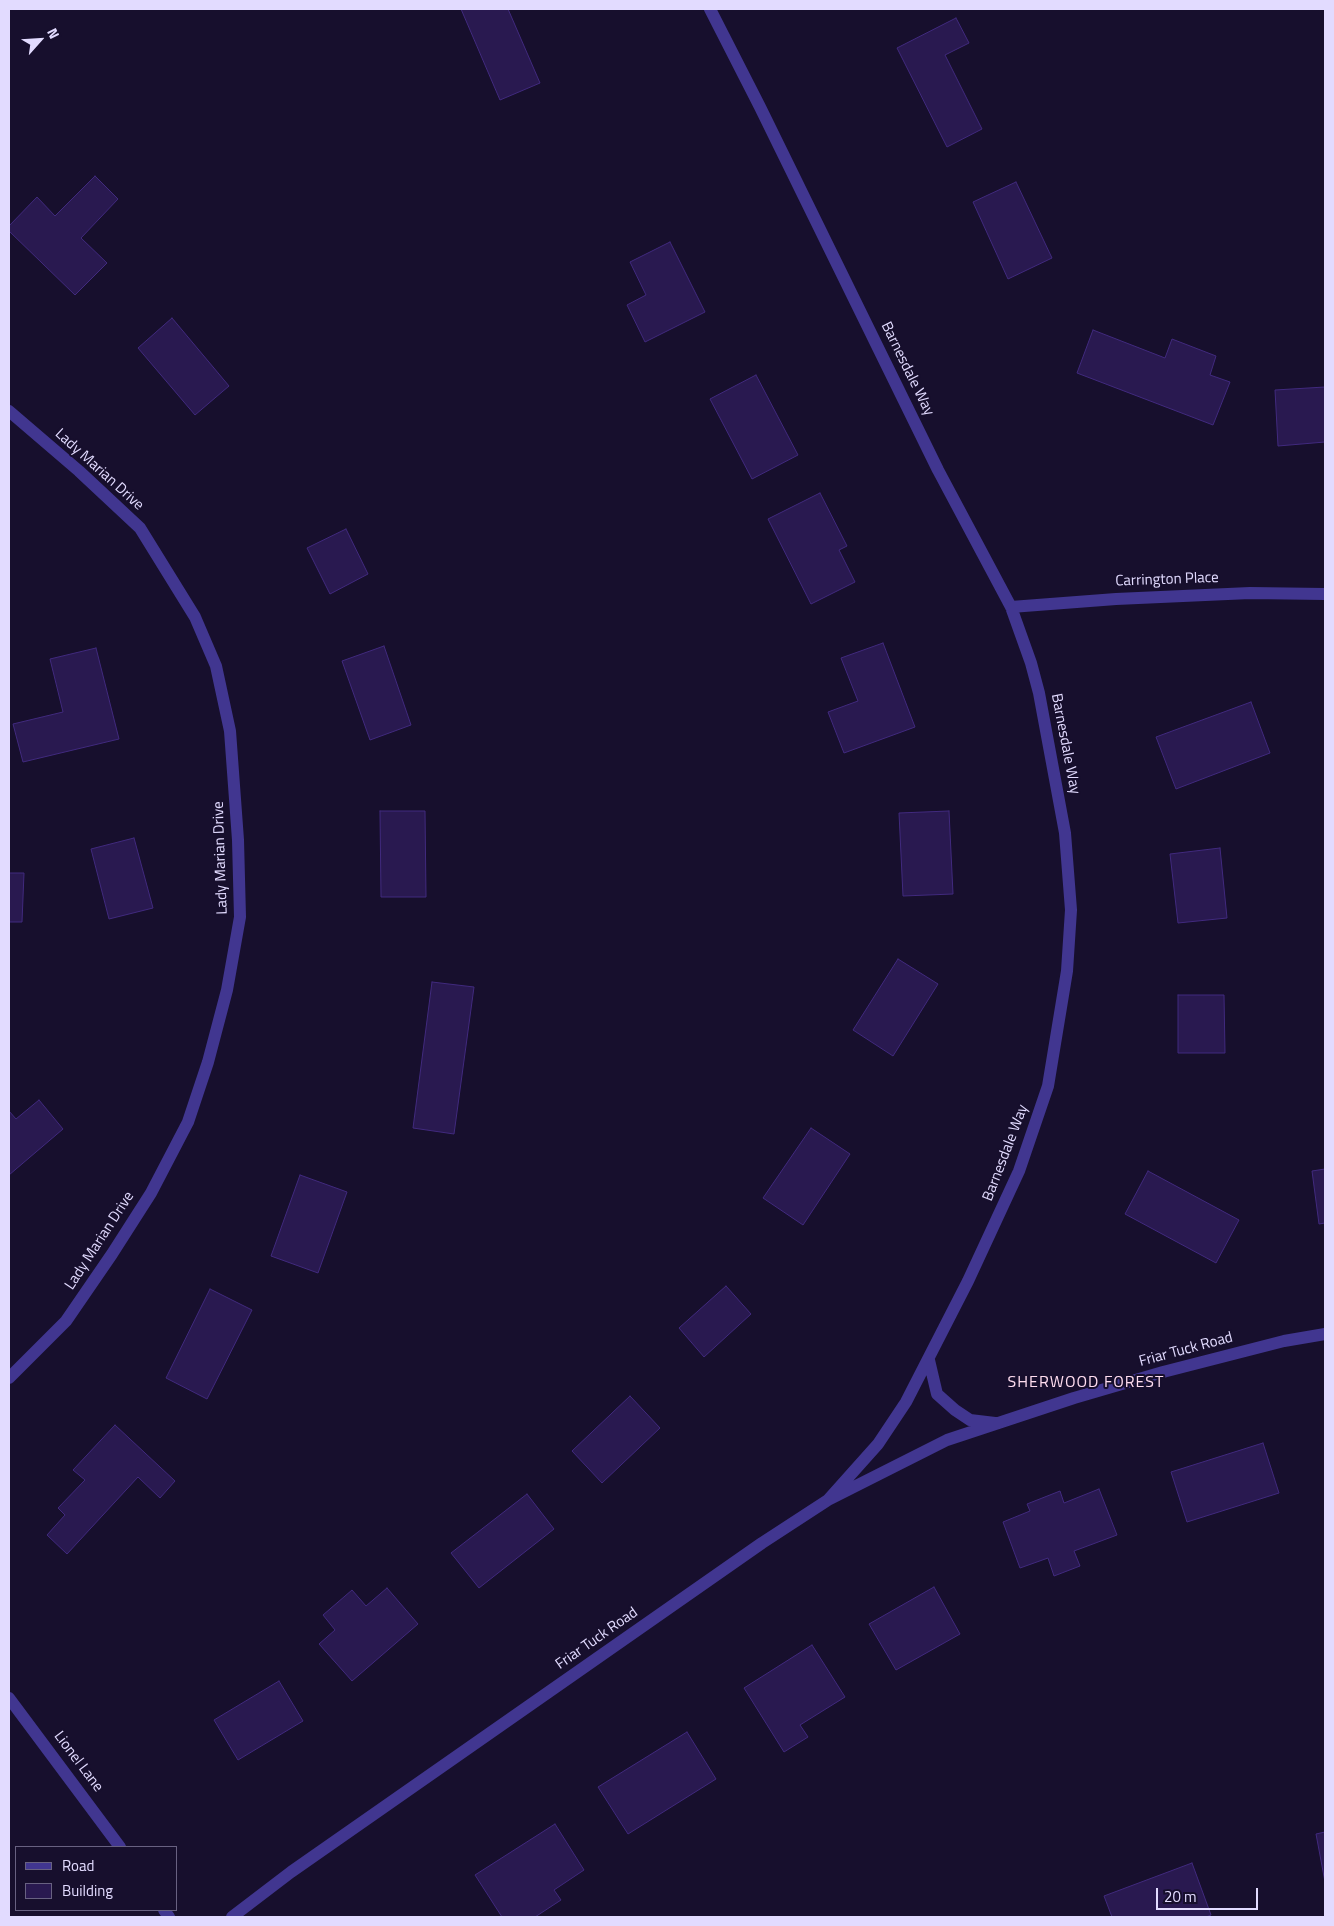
<!DOCTYPE html>
<style>
body{margin:0}
#map{position:relative;width:1334px;height:1926px;overflow:hidden;background:#170f2d;font-family:"Titillium Web",sans-serif}
canvas{display:block}
.frame{position:absolute;inset:0;border:10px solid #e2dbff;pointer-events:none}
.legend{position:absolute;left:15px;top:1846px;width:162px;height:65px;box-sizing:border-box;background:#170f2d;border:1px solid #686181;margin:0;padding:6px 9px;list-style:none;font-size:15px;color:#e2dbff}
.legend li{display:flex;align-items:center;gap:10px;height:25px}
.legend b{width:25px;border:1px solid #686181}
.north{position:absolute;left:15px;top:15px;width:50px;height:50px;-webkit-text-stroke:4px #170f2d;paint-order:stroke;rotate:64deg;font-size:14px;font-weight:700;line-height:20px;text-align:center;color:#e2dbff}
.north::after{content:'';display:block;margin:auto;width:18px;height:22px;background:#e2dbff;clip-path:polygon(50% 0,100% 100%,50% 72%,0 100%)}
.scale{position:absolute;left:1156px;top:1888px;width:102px;height:22px;box-sizing:border-box;border:2px solid #e2dbff;border-top:0;padding-left:6px;font-size:15px;line-height:18px;white-space:nowrap;color:#e2dbff;-webkit-text-stroke:4px #170f2d;paint-order:stroke}
</style>
<div id="map">
<canvas width="1334" height="1926"></canvas>
<div class="frame"></div>
<ul class="legend">
<li><b style="height:6px;background:#413690"></b>Road</li>
<li><b style="height:14px;background:#291950"></b>Building</li>
</ul>
<div class="north">N</div>
<div class="scale">20 m</div>
</div>
<script>
const ctx = document.querySelector('canvas').getContext('2d');
ctx.lineJoin = 'round';
function fill(path, color) {
  ctx.fillStyle = color;
  ctx.fill(path, 'evenodd');
}
function shape(rows) {
  const path = new Path2D();
  for (const r of rows) {
    path.moveTo(r[0], r[1]);
    for (let i = 2; i < r.length; i += 2) path.lineTo(r[i], r[i + 1]);
  }
  return path;
}
function strokePath(path, color, width, dash) {
  ctx.strokeStyle = color;
  ctx.lineWidth = width;
  ctx.lineCap = dash ? 'butt' : 'round';
  ctx.setLineDash(dash || []);
  ctx.stroke(path);
}
function write(font, color, halo, rows, align = 'center') {
  ctx.font = font + ' "Titillium Web",sans-serif';
  ctx.lineWidth = 4;
  ctx.setLineDash([]);
  ctx.textBaseline = 'middle';
  ctx.strokeStyle = halo;
  ctx.fillStyle = color;
  for (const [text, x, y, turn = 0] of rows) {
    ctx.save();
    ctx.translate(x, y);
    ctx.rotate((+turn || 0) * Math.PI / 180);
    ctx.textAlign = isNaN(turn) ? turn : align;
    if (halo) ctx.strokeText(text, 0, 0);
    ctx.fillText(text, 0, 0);
    ctx.restore();
  }
}
const building = shape([
 [461,9,508,9,540,83,500,100,461,9],
 [956,18,969,43,945,55,982,129,947,147,897,48,956,18],
 [95,176,118,199,81,238,107,263,75,295,9,231,9,226,37,197,55,216,95,176],
 [1016,182,1052,258,1008,279,973,202,1016,182],
 [670,242,705,312,645,342,627,305,646,295,630,262,670,242],
 [172,318,229,386,195,415,138,348,172,318],
 [1093,330,1165,358,1172,339,1216,356,1210,375,1230,382,1213,425,1077,373,1093,330],
 [756,375,798,455,752,479,710,399,756,375],
 [1325,387,1325,442,1278,446,1275,390,1325,387],
 [820,493,847,546,839,550,855,582,811,604,768,519,820,493],
 [346,529,368,574,330,594,307,548,346,529],
 [883,643,915,727,844,753,828,712,858,701,841,658,883,643],
 [384,646,411,725,370,740,342,661,384,646],
 [96,648,119,739,23,762,13,724,63,712,50,659,96,648],
 [1251,702,1270,753,1176,789,1156,737,1251,702],
 [380,811,425,811,426,897,381,897,380,811],
 [949,811,953,894,903,896,899,813,949,811],
 [134,838,153,908,109,919,91,849,134,838],
 [1220,848,1227,918,1178,923,1170,854,1220,848],
 [9,873,24,873,22,922,9,922,9,873],
 [898,959,938,984,893,1056,853,1030,898,959],
 [432,982,474,987,454,1134,413,1128,432,982],
 [1178,995,1224,995,1225,1053,1178,1053,1178,995],
 [39,1100,63,1129,9,1175,9,1111,16,1119,39,1100],
 [811,1128,850,1154,803,1225,763,1198,811,1128],
 [1325,1169,1325,1223,1319,1224,1312,1171,1325,1169],
 [1148,1171,1239,1220,1216,1263,1125,1214,1148,1171],
 [300,1175,347,1192,318,1273,271,1256,300,1175],
 [726,1286,751,1314,704,1357,679,1328,726,1286],
 [210,1289,252,1310,207,1399,166,1378,210,1289],
 [630,1396,660,1428,602,1483,572,1451,630,1396],
 [115,1425,175,1481,160,1498,138,1477,67,1554,47,1535,65,1515,58,1508,85,1480,73,1470,115,1425],
 [1263,1443,1279,1493,1187,1522,1171,1472,1263,1443],
 [1099,1489,1117,1535,1074,1551,1080,1566,1054,1576,1048,1558,1020,1568,1003,1522,1030,1511,1027,1504,1060,1491,1064,1503,1099,1489],
 [527,1494,554,1529,479,1588,451,1553,527,1494],
 [934,1587,960,1634,896,1670,869,1624,934,1587],
 [387,1588,418,1624,352,1681,319,1644,335,1630,323,1615,352,1590,366,1606,387,1588],
 [812,1645,845,1697,800,1725,808,1737,784,1752,744,1688,812,1645],
 [279,1681,303,1721,238,1760,214,1720,279,1681],
 [687,1732,716,1779,628,1834,598,1787,687,1732],
 [555,1824,584,1870,554,1890,561,1900,535,1917,502,1917,475,1875,555,1824],
 [1325,1832,1325,1882,1316,1834,1325,1832],
 [1192,1863,1211,1915,1206,1917,1112,1917,1104,1896,1192,1863]
]);
fill(building, '#291950');
strokePath(building, '#412a7e', 1);
strokePath(shape([
 [710,9,760,107,938,470,1011,607,1031,663,1039,693,1065,833,1071,910,1067,971,1048,1086,1019,1171,968,1281,906,1402,878,1444,828,1500],
 [9,411,79,471,140,528,195,617,216,666,230,731,238,840,240,917,227,990,208,1062,188,1122,151,1193,112,1254,66,1321,9,1378],
 [1011,607,1116,599,1250,593,1325,594],
 [929,1360,937,1394,955,1410,970,1420,995,1423],
 [9,1698,120,1847],
 [164,1910,169,1917],
 [232,1917,291,1872,762,1543,828,1500,947,1440,1074,1398,1163,1372,1284,1341,1325,1334]
]), '#413690', 12);
write('15px', '#e2dbff', '#170f2d', [
 ["Barnesdale Way",907,369,64],
 ["Lady Marian Drive",99,470,42],
 ["Carrington Place",1167,580,-2],
 ["Barnesdale Way",1065,744,79],
 ["Lady Marian Drive",221,858,-92],
 ["Barnesdale Way",1006,1153,-69],
 ["Lady Marian Drive",100,1241,-57],
 ["Friar Tuck Road",1186,1350,-15],
 ["Friar Tuck Road",597,1639,-35],
 ["Lionel Lane",78,1762,53]
]);
ctx.letterSpacing = '1px';
write('16px', '#ffddf0', '#170f2d', [
 ["SHERWOOD FOREST",1086,1383]
]);
ctx.letterSpacing = '0px';
</script>
